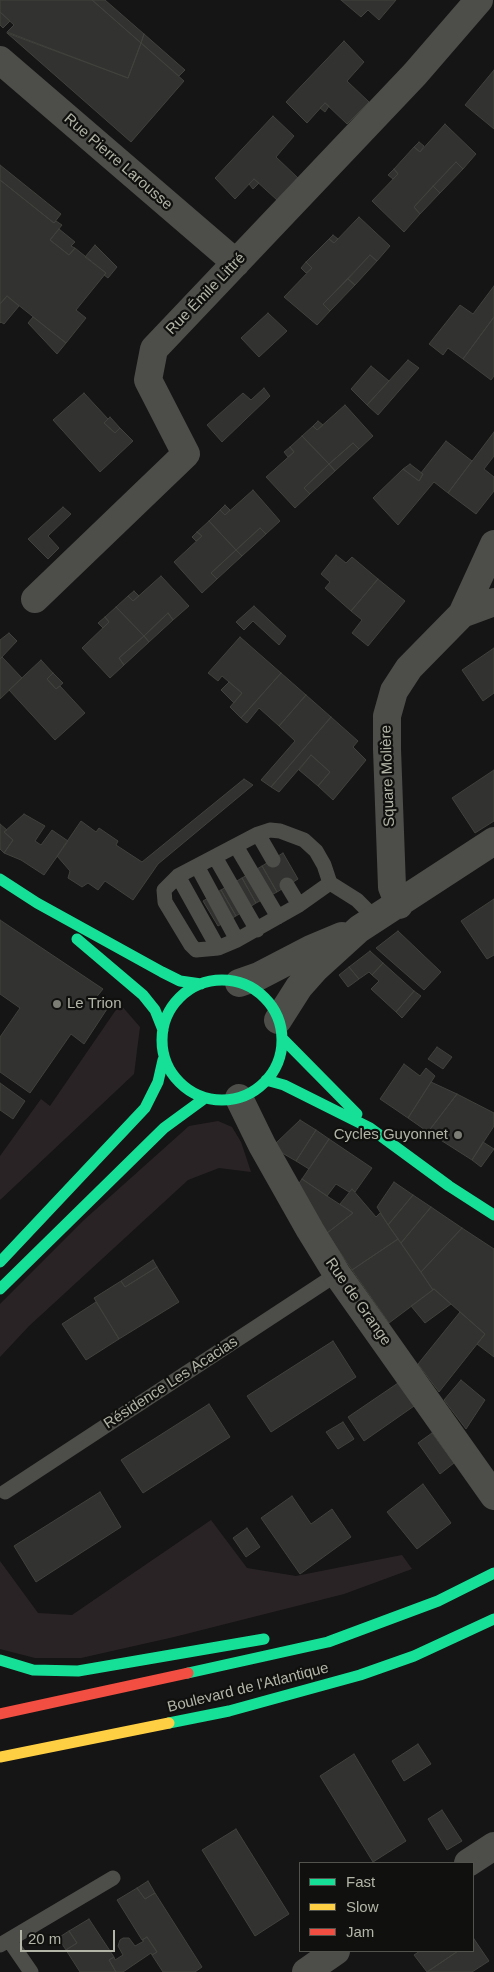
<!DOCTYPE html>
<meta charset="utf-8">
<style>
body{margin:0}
#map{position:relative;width:494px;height:1972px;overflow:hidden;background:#151515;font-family:Helvetica,sans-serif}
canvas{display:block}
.legend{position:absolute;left:299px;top:1862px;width:175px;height:90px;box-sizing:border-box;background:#10110f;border:1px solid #51534c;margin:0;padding:6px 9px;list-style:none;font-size:15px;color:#b3b5a7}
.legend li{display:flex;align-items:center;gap:10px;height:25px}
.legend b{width:25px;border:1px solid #51534c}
.scale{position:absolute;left:20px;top:1930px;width:95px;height:22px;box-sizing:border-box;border:2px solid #b3b5a7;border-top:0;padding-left:6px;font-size:15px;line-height:18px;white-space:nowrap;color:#b3b5a7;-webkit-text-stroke:4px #10110f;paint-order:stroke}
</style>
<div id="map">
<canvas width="494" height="1972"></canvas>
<ul class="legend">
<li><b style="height:6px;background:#16e098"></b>Fast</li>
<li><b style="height:6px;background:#ffcf43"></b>Slow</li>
<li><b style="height:6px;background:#f24e42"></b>Jam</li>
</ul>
<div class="scale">20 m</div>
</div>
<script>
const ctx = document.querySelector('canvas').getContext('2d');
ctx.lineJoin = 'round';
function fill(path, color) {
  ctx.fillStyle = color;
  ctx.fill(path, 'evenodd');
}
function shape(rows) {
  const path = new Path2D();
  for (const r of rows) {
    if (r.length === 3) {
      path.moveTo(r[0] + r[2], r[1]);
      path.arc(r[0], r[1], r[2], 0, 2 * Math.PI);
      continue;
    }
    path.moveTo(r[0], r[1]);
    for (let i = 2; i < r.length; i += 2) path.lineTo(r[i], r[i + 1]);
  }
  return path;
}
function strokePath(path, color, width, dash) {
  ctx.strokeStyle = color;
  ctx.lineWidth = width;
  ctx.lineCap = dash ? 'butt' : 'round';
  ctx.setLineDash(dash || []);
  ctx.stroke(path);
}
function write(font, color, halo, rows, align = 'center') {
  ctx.font = font + ' Helvetica,sans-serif';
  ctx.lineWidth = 4.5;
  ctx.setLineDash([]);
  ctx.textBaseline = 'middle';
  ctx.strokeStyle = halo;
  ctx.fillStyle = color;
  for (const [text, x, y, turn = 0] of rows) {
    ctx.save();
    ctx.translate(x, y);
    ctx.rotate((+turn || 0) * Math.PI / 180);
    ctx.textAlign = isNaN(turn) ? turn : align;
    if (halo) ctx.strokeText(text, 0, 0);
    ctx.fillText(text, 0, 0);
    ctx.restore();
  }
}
fill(shape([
 [120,1004,140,1027,134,1074,0,1200,0,1156,41,1099,50,1106],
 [218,1121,232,1127,241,1142,251,1172,219,1168,188,1180,29,1326,0,1357,0,1304,84,1220,189,1126],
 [211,1520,247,1568,296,1576,402,1555,412,1569,344,1594,174,1637,81,1658,35,1658,0,1649,0,1561,38,1613,72,1615]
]), '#2a2325');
const building = shape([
 [0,0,92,0,141,43,128,78,7,32,14,25,0,12,0,0],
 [92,0,105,0,144,34,141,43,92,0],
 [341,0,396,0,379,20,368,10,361,17,341,0],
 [0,12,10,21,3,28,0,25,0,12],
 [7,33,128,78,141,43,184,81,131,142,7,33],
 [144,34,185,70,179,76,141,43,144,34],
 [344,41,364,62,347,81,369,102,347,124,325,103,307,123,286,102,344,41],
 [494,70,494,129,465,105,494,70],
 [325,103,329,106,325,112,320,108,325,103],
 [273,116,294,136,276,157,298,178,277,200,254,179,235,199,215,178,273,116],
 [445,124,476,154,463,169,456,162,414,207,420,214,404,232,372,201,398,174,394,169,414,147,420,152,445,124],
 [419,142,424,146,420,152,414,147,419,142],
 [456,162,463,169,440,193,433,186,456,162],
 [0,165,61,214,54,223,0,180,0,165],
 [394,169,398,174,393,179,388,175,394,169],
 [254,179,259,183,253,189,249,184,254,179],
 [0,180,54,223,56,221,62,225,50,240,69,255,75,248,106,273,76,310,86,318,66,343,7,296,0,304,0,180],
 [433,186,440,193,420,214,414,207,433,186],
 [359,217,390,246,377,261,370,255,323,304,330,311,317,325,284,297,312,268,306,262,329,239,334,243,359,217],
 [59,229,75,242,71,246,75,248,69,255,50,240,59,229],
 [333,235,338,239,334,243,329,239,333,235],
 [95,245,117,267,108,278,104,275,106,273,85,257,95,245],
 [370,255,377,261,355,285,348,279,370,255],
 [306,262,312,268,306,273,301,268,306,262],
 [348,279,355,285,330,311,323,304,348,279],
 [494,286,494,317,463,359,448,348,443,355,429,344,460,305,473,314,494,286],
 [7,296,19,306,4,324,1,322,0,323,0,304,7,296],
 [268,313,287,331,259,357,241,338,268,313],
 [33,317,66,343,57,354,28,323,33,317],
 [494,317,494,376,491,380,463,359,494,317],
 [408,360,419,368,378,415,367,405,408,360],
 [371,366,389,381,367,405,351,389,371,366],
 [264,388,270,396,222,442,207,425,243,393,251,400,264,388],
 [84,393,108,419,104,423,115,433,120,428,133,441,100,472,53,420,84,393],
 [345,405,373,436,359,449,353,443,329,464,302,436,313,426,317,430,345,405],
 [110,417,120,428,115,433,104,423,110,417],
 [318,421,323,425,317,430,313,426,318,421],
 [494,432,494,456,484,469,494,477,494,491,476,514,448,493,494,432],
 [302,436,329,464,304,488,310,494,295,508,266,477,294,452,290,447,302,436],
 [446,441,472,461,448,493,434,482,398,525,373,498,403,469,419,481,423,474,421,473,446,441],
 [353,443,359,449,335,471,329,464,353,443],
 [290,447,294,452,288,457,284,452,290,447],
 [329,464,335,471,310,494,304,488,329,464],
 [410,464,423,474,419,481,403,469,410,464],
 [253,490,280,521,266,534,260,528,236,550,209,521,220,510,225,515,253,490],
 [225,505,230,510,225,515,220,510,225,505],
 [63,507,71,514,48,536,59,548,48,559,28,539,63,507],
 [209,521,236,550,211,573,217,579,202,593,174,562,202,536,197,532,209,521],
 [260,528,266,534,242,556,236,550,260,528],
 [197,532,202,536,196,541,192,537,197,532],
 [236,550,242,556,217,579,211,573,236,550],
 [336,555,346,563,352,557,378,579,351,611,325,588,330,582,321,574,336,555],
 [161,576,189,606,173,620,168,613,144,636,116,607,128,596,133,601,161,576],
 [378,579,405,601,368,646,352,633,362,620,351,611,378,579],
 [134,591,139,596,133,601,128,596,134,591],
 [254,606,286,636,279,645,253,621,244,630,236,622,254,606],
 [116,607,144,636,119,658,124,665,110,678,82,648,109,622,105,617,116,607],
 [168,613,173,620,149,642,144,636,168,613],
 [105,617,109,622,103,628,98,623,105,617],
 [9,633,17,641,0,659,0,640,9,633],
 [144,636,149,642,124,665,119,658,144,636],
 [240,637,281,673,241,718,230,707,242,693,222,676,218,681,208,673,240,637],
 [494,648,494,693,483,701,462,670,494,648],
 [2,657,22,678,0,699,0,659,2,657],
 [41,660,53,673,47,679,56,689,60,686,85,713,55,740,9,690,41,660],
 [53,673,63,683,56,689,47,679,53,673],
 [281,673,306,695,279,726,259,708,247,723,241,718,281,673],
 [229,682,242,693,234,703,221,690,229,682],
 [306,695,331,717,271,787,261,780,295,741,279,726,306,695],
 [331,717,358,741,353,747,366,760,333,800,318,786,330,772,311,755,279,792,271,787,331,717],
 [311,755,330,772,318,786,299,770,311,755],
 [494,770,494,821,475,833,452,798,494,770],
 [244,779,253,785,158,864,133,900,105,881,98,890,88,883,82,887,68,878,70,871,57,856,81,821,96,832,99,828,118,841,116,845,142,862,244,779],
 [24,814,45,826,35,841,41,845,52,830,68,841,44,875,21,860,4,853,13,840,4,832,24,814],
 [0,824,7,830,4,832,13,840,4,853,0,849,0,824],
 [283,853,298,879,277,892,262,866,283,853],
 [262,866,277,892,256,903,242,878,262,866],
 [242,878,256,903,236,916,221,890,242,878],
 [221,890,236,916,218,926,203,901,221,890],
 [494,899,494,955,487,959,461,921,494,899],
 [0,920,103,989,94,1000,107,1009,84,1044,71,1034,30,1093,0,1072,0,1037,20,1008,0,994,0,920],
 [398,931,441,972,424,990,376,948,398,931],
 [370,951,383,963,372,975,369,972,359,979,349,967,370,951],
 [383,963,414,991,396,1012,371,989,379,981,372,975,383,963],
 [349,967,359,979,348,987,339,975,349,967],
 [414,991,421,996,402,1018,396,1012,414,991],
 [437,1047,452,1057,443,1069,428,1059,437,1047],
 [404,1064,420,1076,426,1068,435,1076,408,1118,380,1099,404,1064],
 [431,1082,457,1094,428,1132,408,1118,431,1082],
 [0,1083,25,1101,13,1119,0,1110,0,1083],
 [457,1094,494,1113,494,1126,472,1160,428,1132,457,1094],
 [300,1120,316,1130,296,1161,277,1150,275,1144,300,1120],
 [316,1130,329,1139,309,1169,296,1161,316,1130],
 [329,1139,372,1168,355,1192,352,1189,349,1192,336,1184,327,1196,302,1179,329,1139],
 [483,1142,494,1149,481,1167,472,1160,483,1142],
 [302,1179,327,1196,353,1213,327,1233,297,1186,302,1179],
 [394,1182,413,1195,388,1225,377,1207,394,1182],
 [352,1189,376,1217,380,1213,398,1239,352,1270,327,1233,353,1213,340,1204,352,1189],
 [413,1195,431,1207,401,1243,388,1225,413,1195],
 [431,1207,462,1228,421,1272,401,1243,431,1207],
 [462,1228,494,1249,494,1357,477,1344,485,1334,434,1289,433,1290,421,1272,462,1228],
 [398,1239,433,1290,389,1323,352,1270,398,1239],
 [153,1260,157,1267,125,1287,121,1281,153,1260],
 [157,1267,179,1302,119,1339,94,1298,121,1281,125,1287,157,1267],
 [434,1289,451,1304,425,1323,411,1306,434,1289],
 [96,1302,119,1339,86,1360,62,1324,96,1302],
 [460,1312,485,1334,439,1392,418,1364,460,1312],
 [333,1341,356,1377,271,1432,247,1396,333,1341],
 [461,1380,485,1400,466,1429,444,1400,461,1380],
 [401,1381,417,1404,364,1441,348,1417,401,1381],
 [209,1404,230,1437,143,1493,121,1460,209,1404],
 [343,1422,354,1439,338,1449,326,1432,343,1422],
 [432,1433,454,1463,440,1474,418,1443,432,1433],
 [423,1484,451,1523,417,1549,387,1512,423,1484],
 [100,1492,121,1527,36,1582,14,1546,100,1492],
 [292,1496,311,1524,332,1509,351,1537,300,1574,261,1518,292,1496],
 [247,1528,260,1547,246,1557,233,1538,247,1528],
 [418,1744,431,1764,404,1781,392,1761,418,1744],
 [354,1754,406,1841,373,1862,320,1776,354,1754],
 [442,1810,462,1841,447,1850,428,1819,442,1810],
 [236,1829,289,1914,255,1936,202,1850,236,1829],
 [148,1881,155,1893,145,1899,137,1888,148,1881],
 [137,1888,145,1899,155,1893,202,1967,195,1972,163,1972,152,1955,157,1952,147,1937,142,1940,117,1900,137,1888],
 [89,1919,114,1957,109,1960,116,1972,80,1972,66,1950,77,1943,69,1931,89,1919],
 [69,1931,77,1943,66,1950,58,1938,69,1931],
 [147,1937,157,1952,152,1955,151,1953,123,1972,116,1972,109,1960,114,1957,115,1960,123,1955,118,1946,120,1940,123,1938,129,1938,135,1946,144,1941,142,1940,147,1937],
 [474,1939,489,1961,472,1972,427,1972,458,1951,473,1951,473,1940,474,1939],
 [420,1951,458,1951,427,1972,414,1955,420,1951]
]);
fill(building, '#323231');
strokePath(building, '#41413d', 1);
strokePath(shape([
 [270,830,280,831,304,840,316,851,324,865,330,883,299,905,237,940,218,948,196,950,191,945,165,902,164,890,178,876,258,834,270,830],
 [258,834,273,860],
 [236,846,278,917],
 [215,857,257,930],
 [197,866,237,940],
 [178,876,218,948],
 [330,883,357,900,376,919],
 [287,885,299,905],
 [5,1492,337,1274],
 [9,1940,31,1972],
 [0,1945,113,1878]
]), '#4d4d49', 15);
strokePath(shape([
 [0,60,236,263],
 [35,599,186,454,148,380,154,349,415,74,479,0],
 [462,614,494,544],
 [399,905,392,887,387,749,387,716,394,691,409,668,462,614,494,602],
 [239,983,259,976,311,949,342,936],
 [278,1020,299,987,315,969,359,929,494,841],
 [239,1098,262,1145,310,1230,337,1274,494,1496],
 [468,1863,494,1846],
 [306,1972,336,1951]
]), '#4d4d49', 28);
strokePath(shape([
 [0,879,37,903,162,972,180,981,201,984],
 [77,939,143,995,155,1010,163,1030],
 [222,1040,60],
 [282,1038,357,1114],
 [266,1080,284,1085,370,1128,449,1186,494,1215],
 [0,1262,145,1108,158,1082,163,1060],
 [0,1289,164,1128,205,1098],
 [0,1660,33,1670,78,1671,264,1639],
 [188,1673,328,1642,438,1601,494,1573],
 [169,1723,229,1711,360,1675,414,1656,494,1619]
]), '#16e098', 11);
strokePath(shape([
 [0,1757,169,1723]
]), '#ffcf43', 11);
strokePath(shape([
 [0,1714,188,1673]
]), '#f24e42', 11);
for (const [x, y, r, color] of [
 [57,1004,5,"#7c7d74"],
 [458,1135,5,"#7c7d74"]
]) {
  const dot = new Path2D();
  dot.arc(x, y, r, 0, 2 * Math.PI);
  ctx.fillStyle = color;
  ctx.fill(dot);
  strokePath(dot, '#10110f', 2);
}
write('15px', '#b3b5a7', '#10110f', [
 ["Rue Pierre Larousse",118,162,41],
 ["Rue Émile Littré",206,294,-46],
 ["Square Molière",388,776,-92],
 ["Rue de Grange",358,1302,55],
 ["Résidence Les Acacias",171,1383,-33],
 ["Boulevard de l'Atlantique",248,1688,-14]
]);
write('15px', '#b3b5a7', '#10110f', [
 ["Le Trion",67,1004],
 ["Cycles Guyonnet",448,1135,"right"]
], 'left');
</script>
